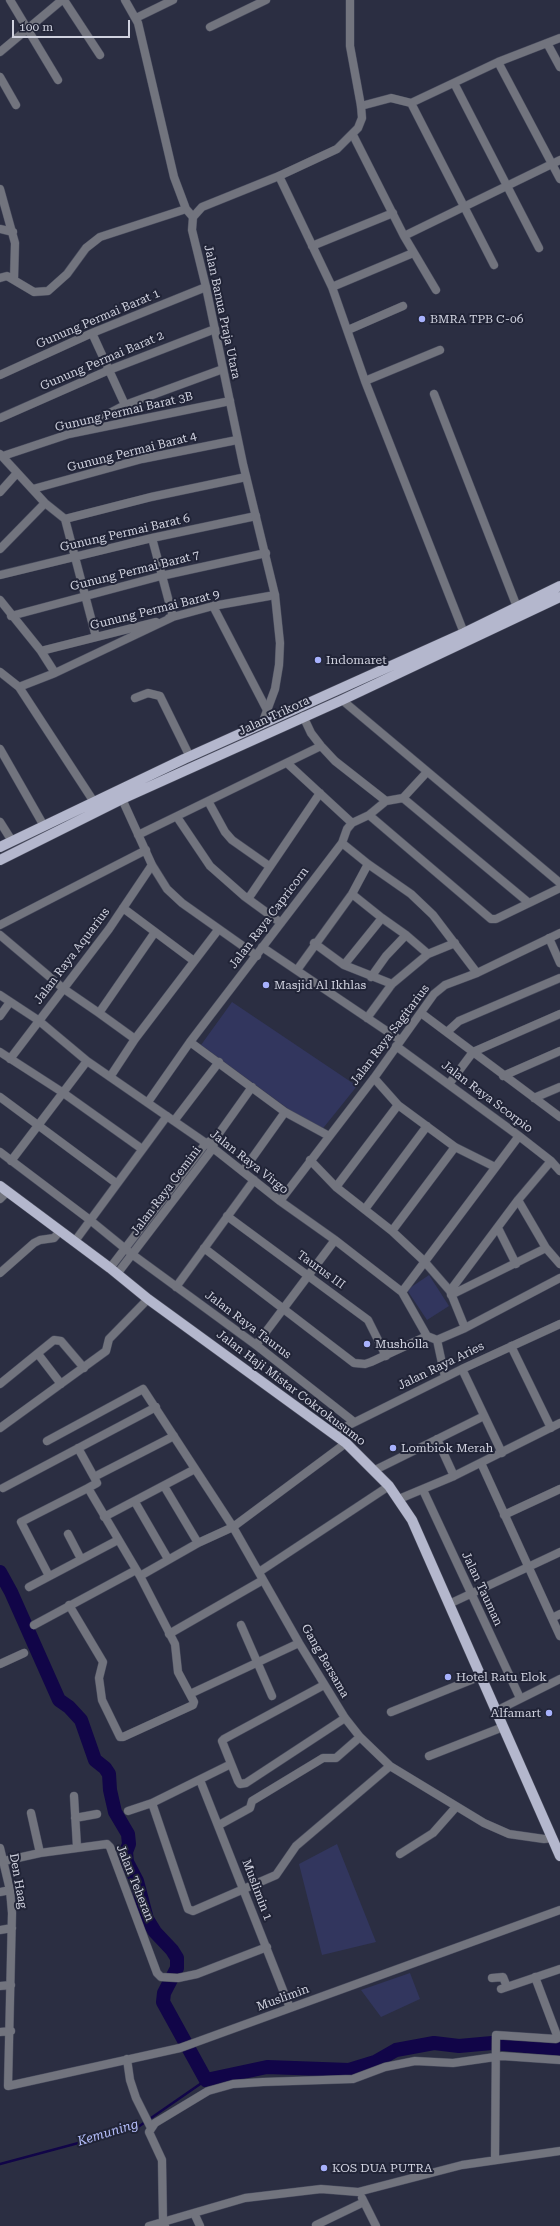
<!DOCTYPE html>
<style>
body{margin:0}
#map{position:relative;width:560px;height:2226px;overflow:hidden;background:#2b2e42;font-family:"Roboto Serif",serif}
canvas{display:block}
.scale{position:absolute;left:12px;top:20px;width:118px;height:18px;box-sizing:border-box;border:2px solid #d0d2df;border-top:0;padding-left:5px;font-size:12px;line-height:14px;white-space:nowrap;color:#d0d2df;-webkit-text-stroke:3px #212437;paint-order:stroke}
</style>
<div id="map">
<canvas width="560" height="2226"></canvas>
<div class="scale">100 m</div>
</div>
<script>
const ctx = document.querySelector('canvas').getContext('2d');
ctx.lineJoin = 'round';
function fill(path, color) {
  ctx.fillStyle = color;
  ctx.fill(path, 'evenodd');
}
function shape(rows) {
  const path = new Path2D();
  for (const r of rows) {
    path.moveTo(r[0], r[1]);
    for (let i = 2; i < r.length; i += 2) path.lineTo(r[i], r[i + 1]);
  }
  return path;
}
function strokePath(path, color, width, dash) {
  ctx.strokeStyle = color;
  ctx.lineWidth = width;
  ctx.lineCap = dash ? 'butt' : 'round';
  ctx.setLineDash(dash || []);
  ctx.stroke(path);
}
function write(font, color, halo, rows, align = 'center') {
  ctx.font = font + ' "Roboto Serif",serif';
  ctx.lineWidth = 4;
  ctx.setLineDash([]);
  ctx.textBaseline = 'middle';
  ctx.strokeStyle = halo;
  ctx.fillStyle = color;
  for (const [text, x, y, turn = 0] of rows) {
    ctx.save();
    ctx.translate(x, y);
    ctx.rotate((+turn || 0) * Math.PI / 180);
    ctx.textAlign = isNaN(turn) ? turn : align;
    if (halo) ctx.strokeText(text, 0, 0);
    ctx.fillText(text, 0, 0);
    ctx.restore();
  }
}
fill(shape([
 [232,1002,357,1086,320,1132,201,1045],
 [429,1275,449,1306,427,1320,407,1290],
 [337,1844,376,1942,322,1955,299,1864],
 [410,1973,420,1999,381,2017,361,1990]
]), '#32365e');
strokePath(shape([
 [0,2164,138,2127,206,2080]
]), '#110548', 2.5);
strokePath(shape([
 [0,1572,11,1592,59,1700,69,1707,81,1720,95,1760,105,1768,109,1774,110,1790,115,1812,128,1834,129,1844,126,1852,127,1862,137,1881,147,1919,155,1932,172,1950,177,1958,177,1968,164,1993,163,2002,206,2080,267,2067,349,2070,375,2062,396,2050,434,2043,459,2046,492,2043,560,2049]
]), '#110548', 14);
const minor = shape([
 [10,0,58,80],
 [64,0,100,55],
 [125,0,138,23,174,177,186,209,193,217],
 [136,18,173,0],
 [210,27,266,0],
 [547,43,560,67],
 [0,52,62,0],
 [498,62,560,179],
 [0,77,16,105],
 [454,83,539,248],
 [411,103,494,265],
 [361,106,391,98,411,103,498,62,560,38],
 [353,135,404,236,436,290],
 [279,176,332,287,365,381,464,633],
 [0,189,15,243,14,280],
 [0,229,13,232],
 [404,236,560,160],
 [312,246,393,213],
 [0,278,7,276,34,292,48,291,67,274,86,248,100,237,186,209],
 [332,287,413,253],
 [348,330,403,306],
 [92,333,125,405],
 [0,375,92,333,206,287],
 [365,381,440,350],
 [434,394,517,607],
 [0,418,109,370,215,329],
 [73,432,125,405,223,369],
 [0,454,45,503,65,519,96,637],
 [3,456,69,434,230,401],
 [33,489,142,459,237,440],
 [0,492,17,473],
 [65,519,151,497,246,477],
 [0,549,45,503],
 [0,575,152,538,256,516],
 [0,600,41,651,55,673],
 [213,606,268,712],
 [11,616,161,576,266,553],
 [169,618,213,606,275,595],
 [41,651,156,622],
 [0,672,19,687,94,802],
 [19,687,55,673,173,617,152,538],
 [135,698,148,693,160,696,190,757],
 [342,700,560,883],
 [303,716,311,733,321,746,335,761,386,801],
 [0,749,44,826],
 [287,763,352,823],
 [403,798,529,903],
 [122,799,152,865,167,889,182,903,257,956],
 [208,801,225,832,232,840,269,866],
 [369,815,491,919,496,919,560,888],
 [177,817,210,866,244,896,281,923],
 [0,822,12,841],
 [138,835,321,746],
 [342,843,368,864,411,894,433,915,477,973],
 [352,894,382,918,406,935,428,954],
 [248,899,320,793],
 [123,908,194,961],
 [0,925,146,850],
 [0,935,64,989,99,1013],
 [549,938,560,963],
 [314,943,344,965,392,984],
 [262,947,400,1040],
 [344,965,382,918],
 [297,970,352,894,368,864],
 [371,977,386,956,406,935],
 [0,995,38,1020,87,1061,213,1148,280,1201,335,1240,402,1292,427,1336,437,1340,445,1377],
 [421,1013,560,1117],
 [0,1016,10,1002],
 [367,1018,392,984,428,954,455,943],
 [447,1032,459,1021,560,978],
 [135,1039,99,1013,155,932],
 [190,1042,285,1112,329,1136],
 [396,1046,519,1136,551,1161,560,1171],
 [0,1052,62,1092,142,1149],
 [10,1059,109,929,152,865],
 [503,1076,560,1051],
 [110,1077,135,1039,218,930],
 [374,1078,398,1105,455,1147,495,1167],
 [449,1084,473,1052,560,1014],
 [0,1097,116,1183],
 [534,1098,560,1087],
 [148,1102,190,1042,342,843,347,829,352,823,369,815,386,801,403,798,427,772],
 [174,1121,219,1062],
 [0,1152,90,1220,133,1255,256,1345,354,1422],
 [310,1160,336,1187,392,1231,424,1261,450,1291,465,1328],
 [11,1161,87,1061],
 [243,1171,285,1112],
 [336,1187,398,1105],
 [518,1200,546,1248,560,1264],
 [280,1201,374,1078,434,994,445,985,477,973,560,933],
 [365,1209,427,1126],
 [227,1216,368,1320,386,1356],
 [498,1228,516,1264],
 [392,1231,455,1147],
 [75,1241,167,1116],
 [204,1248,354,1363,365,1364,371,1362,427,1336],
 [110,1268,206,1143,210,1141],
 [0,1273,34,1243,40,1240,54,1238,60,1231],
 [117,1274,213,1148,215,1139,252,1087],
 [176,1287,254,1180],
 [450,1291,518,1200,551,1161],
 [402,1292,519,1136],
 [451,1295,546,1248],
 [437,1340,465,1328,560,1278],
 [256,1345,335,1240],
 [511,1346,551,1428],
 [38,1354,61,1384],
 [462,1369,502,1453],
 [0,1384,54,1340,61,1341,84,1368],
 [0,1428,106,1351,109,1339,148,1299],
 [333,1433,462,1369,560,1324],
 [437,1439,454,1476],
 [47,1441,143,1389,233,1527,299,1643,345,1718,360,1737,390,1766,484,1823,509,1834,544,1839,552,1838],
 [78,1448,94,1477],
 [481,1463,560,1636],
 [375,1470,484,1416],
 [164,1486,198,1543],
 [3,1488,156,1407],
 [423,1490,520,1698],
 [399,1499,454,1476,560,1423],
 [135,1502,168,1559],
 [504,1515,560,1489],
 [104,1517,195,1469],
 [68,1534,81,1559],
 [259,1572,389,1486],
 [49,1576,21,1522,88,1488],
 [140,1576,198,1543,233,1527,346,1443],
 [29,1587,118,1540],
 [449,1604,560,1552],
 [69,1605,103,1662,99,1678,102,1700,120,1737,123,1737,193,1705,194,1702,178,1672,175,1644,140,1576,88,1488,97,1483,94,1477,174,1436],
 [552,1618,560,1614],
 [34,1625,136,1570],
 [241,1625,272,1696],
 [169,1634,263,1580],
 [0,1664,24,1653],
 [324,1685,224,1739,222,1741,238,1781,240,1784,246,1783,345,1718],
 [190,1694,299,1643],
 [391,1712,481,1676],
 [429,1756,503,1727],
 [200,1780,290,2008],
 [74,1796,77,1847],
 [152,1803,188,1909,193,1911,276,1875,296,1846,390,1766],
 [128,1811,152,1803,231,1764],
 [31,1813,40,1853],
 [75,1818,97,1814],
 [219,1825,250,1808,252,1801,323,1758,336,1758,360,1737],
 [0,1848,10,1890,12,1913,8,2086,180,2048,560,1910],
 [400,1854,433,1833,456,1807],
 [4,1861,40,1853,107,1844,110,1847,157,1973,161,1977,178,1978,197,1974,267,1947],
 [0,1892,10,1890],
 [0,1930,12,1928],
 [492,1978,503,1977,507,1987],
 [0,1986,11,1985],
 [501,1989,560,1969],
 [0,2032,11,2031],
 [127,2059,130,2080,136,2098,151,2128],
 [495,2160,496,2035,556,2039,558,2038,535,1977],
 [362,2198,376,2226],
 [194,2213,200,2226],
 [316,2225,364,2202],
 [149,2226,245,2198,321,2189,358,2192,462,2165,560,2151],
 [165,2226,163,2222,162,2160,149,2132,155,2123,208,2091,233,2084,263,2082,353,2079,385,2067,415,2061,453,2063,502,2056,560,2060]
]);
const tertiary = shape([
 [262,724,275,689,279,665,280,643,275,595,243,464,206,287,192,230,193,217,202,207,279,176,337,149,358,128,362,118,361,106,350,46,350,0],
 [0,1199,7,1192],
 [496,1711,560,1679]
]);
const primary = shape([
 [0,847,184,759,464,633,560,586],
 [0,860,122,799,342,700,560,597],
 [0,1186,110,1268,148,1299,346,1443,389,1486,412,1520,560,1856]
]);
strokePath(minor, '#494c5e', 9);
strokePath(tertiary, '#494c5e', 9);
strokePath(primary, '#494c5e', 11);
strokePath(minor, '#72747e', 8);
strokePath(tertiary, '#72747e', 8);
strokePath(primary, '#b4b7cd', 10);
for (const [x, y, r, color] of [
 [422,319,4,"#a7b1fc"],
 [318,660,4,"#a7b1fc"],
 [266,985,4,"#a7b1fc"],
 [367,1344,4,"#a7b1fc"],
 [393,1448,4,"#a7b1fc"],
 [448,1677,4,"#a7b1fc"],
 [549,1713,4,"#a7b1fc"],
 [324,2168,4,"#a7b1fc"]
]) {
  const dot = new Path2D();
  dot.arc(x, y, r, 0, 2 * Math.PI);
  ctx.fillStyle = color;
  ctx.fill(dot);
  strokePath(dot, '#212437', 1.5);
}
write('12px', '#d0d2df', '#212437', [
 ["Jalan Banua Praja Utara",222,312,78],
 ["Gunung Permai Barat 1",98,319,-23],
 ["Gunung Permai Barat 2",102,361,-23],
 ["Gunung Permai Barat 3B",124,412,-13],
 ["Gunung Permai Barat 4",132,452,-14],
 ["Gunung Permai Barat 6",125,533,-13],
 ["Gunung Permai Barat 7",135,571,-14],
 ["Gunung Permai Barat 9",155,610,-14],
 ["Jalan Trikora",274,716,-25],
 ["Jalan Raya Capricorn",269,918,-53],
 ["Jalan Raya Aquarius",72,956,-53],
 ["Jalan Raya Sagitarius",390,1035,-53],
 ["Jalan Raya Scorpio",487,1097,37],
 ["Jalan Raya Virgo",249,1162,38],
 ["Jalan Raya Gemini",166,1191,-53],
 ["Taurus III",321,1270,36],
 ["Jalan Raya Taurus",248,1325,37],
 ["Jalan Raya Aries",441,1366,-26],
 ["Jalan Haji Mistar Cokrokusumo",291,1388,37],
 ["Jalan Tauman",482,1589,65],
 ["Gang Bersama",325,1661,60],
 ["Den Haag",18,1881,80],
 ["Jalan Teheran",135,1883,68],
 ["Muslimin 1",257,1890,69],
 ["Muslimin",283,1998,-20]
]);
write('12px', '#d0d2df', '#212437', [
 ["BMRA TPB C-06",430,319],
 ["Indomaret",326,660],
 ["Masjid Al Ikhlas",274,985],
 ["Musholla",375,1344],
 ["Lombiok Merah",401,1448],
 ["Hotel Ratu Elok",456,1677],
 ["Alfamart",541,1713,"right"],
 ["KOS DUA PUTRA",332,2168]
], 'left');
write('italic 13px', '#b6bffc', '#212437', [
 ["Kemuning",108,2133,-17]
]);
</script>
